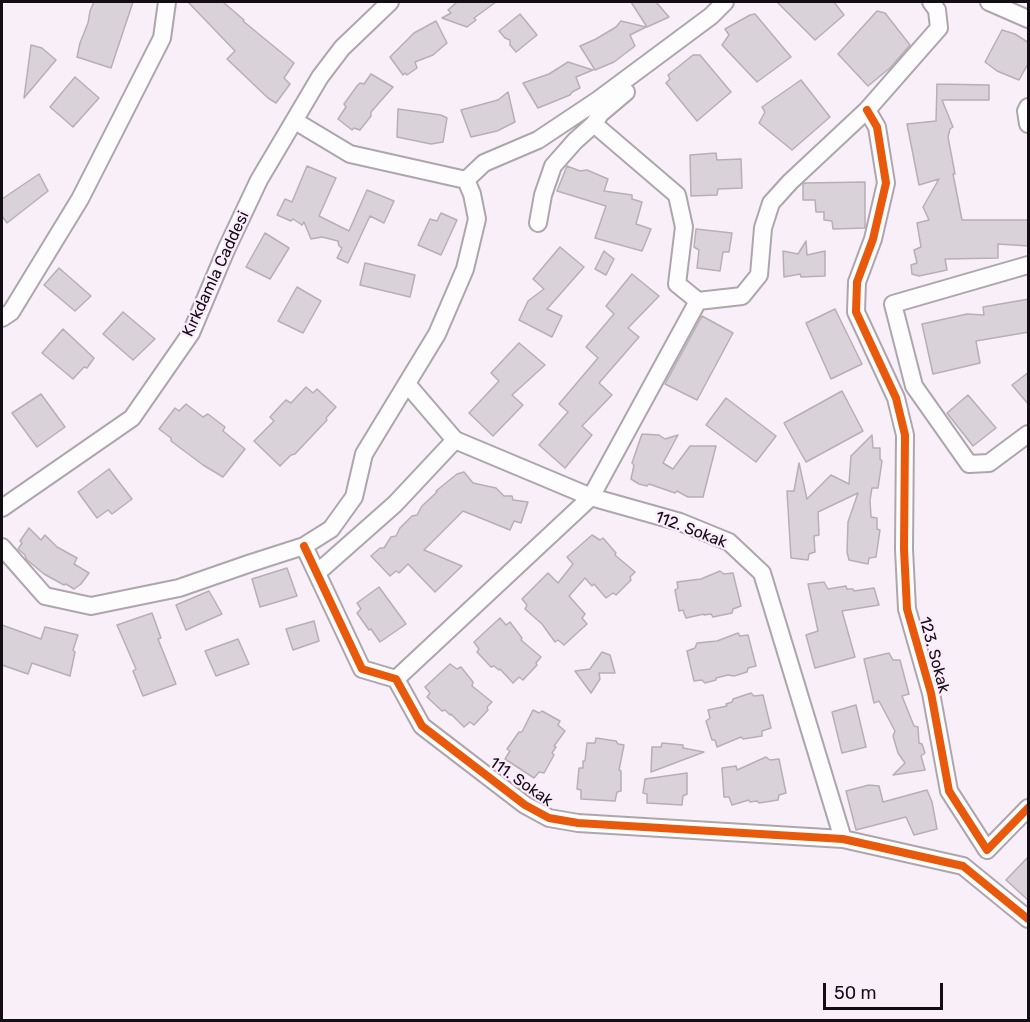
<!DOCTYPE html>
<meta charset="utf-8">
<style>
body{margin:0}
#map{position:relative;width:1030px;height:1022px;overflow:hidden;background:#f8eff9;font-family:Rubik,sans-serif}
canvas{display:block}
.frame{position:absolute;inset:0;border:3px solid #130e13;pointer-events:none}
.scale{position:absolute;left:823px;top:983px;width:120px;height:27px;box-sizing:border-box;border:3px solid #130e13;border-top:0;padding-left:8px;font-size:18px;line-height:21px;white-space:nowrap;color:#130e13;-webkit-text-stroke:4px #fcebfd;paint-order:stroke}
</style>
<div id="map">
<canvas width="1030" height="1022"></canvas>
<div class="frame"></div>
<div class="scale">50 m</div>
</div>
<script>
const ctx = document.querySelector('canvas').getContext('2d');
ctx.lineJoin = 'round';
function fill(path, color) {
  ctx.fillStyle = color;
  ctx.fill(path, 'evenodd');
}
function shape(rows) {
  const path = new Path2D();
  for (const r of rows) {
    path.moveTo(r[0], r[1]);
    for (let i = 2; i < r.length; i += 2) path.lineTo(r[i], r[i + 1]);
  }
  return path;
}
function strokePath(path, color, width, dash) {
  ctx.strokeStyle = color;
  ctx.lineWidth = width;
  ctx.lineCap = dash ? 'butt' : 'round';
  ctx.setLineDash(dash || []);
  ctx.stroke(path);
}
function write(font, color, halo, rows, align = 'center') {
  ctx.font = font + ' Rubik,sans-serif';
  ctx.lineWidth = 4.5;
  ctx.setLineDash([]);
  ctx.textBaseline = 'middle';
  ctx.strokeStyle = halo;
  ctx.fillStyle = color;
  for (const [text, x, y, turn = 0] of rows) {
    ctx.save();
    ctx.translate(x, y);
    ctx.rotate((+turn || 0) * Math.PI / 180);
    ctx.textAlign = isNaN(turn) ? turn : align;
    if (halo) ctx.strokeText(text, 0, 0);
    ctx.fillText(text, 0, 0);
    ctx.restore();
  }
}
const building = shape([
 [94,2,133,2,111,68,77,57,80,43,88,23,90,11,94,2],
 [188,2,223,2,244,20,243,21,294,63,284,78,290,84,276,103,268,98,227,59,235,51,188,2],
 [457,2,496,2,474,18,476,20,467,27,442,18,451,13,448,10,457,2],
 [631,2,656,2,669,17,647,27,631,2],
 [777,2,834,2,844,15,815,40,777,2],
 [877,11,885,13,910,45,891,67,868,86,838,54,877,11],
 [520,14,537,35,516,52,510,45,510,40,505,38,499,31,520,14],
 [755,14,791,57,757,82,722,45,729,35,725,29,750,15,755,14],
 [436,21,447,43,433,55,415,62,417,68,407,75,405,73,403,75,390,57,414,33,436,21],
 [621,21,646,27,630,35,635,46,614,62,595,70,580,46,596,39,616,27,621,21],
 [1002,30,1015,34,1029,43,1029,62,1019,80,997,71,985,62,1002,30],
 [31,45,42,48,56,60,24,98,31,45],
 [693,55,700,55,731,92,697,121,666,83,670,79,668,75,693,55],
 [568,62,593,70,576,77,580,88,572,92,570,95,538,108,523,83,549,74,568,62],
 [371,74,393,87,371,112,371,116,360,130,354,128,352,130,338,119,346,107,344,104,357,86,360,83,364,84,371,74],
 [75,77,99,98,73,127,50,107,75,77],
 [801,80,830,117,792,150,759,123,765,112,762,107,801,80],
 [937,84,989,85,989,100,942,100,953,127,950,129,948,137,955,174,953,174,962,220,1029,220,1029,246,998,244,998,258,945,259,947,270,919,276,912,274,911,265,917,263,914,250,921,247,917,223,929,220,923,207,939,179,919,185,907,124,936,121,937,84],
 [508,92,515,122,497,131,471,137,461,110,498,100,508,92],
 [398,109,441,115,447,118,443,142,431,144,397,137,398,109],
 [716,153,717,160,741,159,742,188,718,189,717,195,691,196,690,155,716,153],
 [307,166,336,178,319,216,349,231,367,190,394,201,384,223,370,216,348,263,337,258,342,248,339,246,338,241,322,237,311,239,304,222,302,225,293,219,291,221,277,215,285,199,292,202,307,166],
 [567,166,580,171,587,170,608,179,604,191,632,195,632,199,642,202,636,224,651,229,642,251,595,238,606,206,557,191,567,166],
 [39,174,48,191,7,223,2,216,2,199,39,174],
 [865,182,865,228,833,229,832,221,824,220,824,212,816,212,815,200,803,200,803,184,805,183,865,182],
 [441,213,457,220,441,255,418,245,430,219,437,221,441,213],
 [696,229,732,233,729,252,723,252,720,271,697,268,699,250,694,247,696,229],
 [265,233,289,248,270,279,246,267,265,233],
 [806,241,807,255,825,251,825,276,801,277,800,274,784,277,783,251,798,254,806,241],
 [560,247,584,267,547,309,562,316,552,337,519,320,528,301,544,289,533,279,560,247],
 [604,251,614,259,606,275,595,269,604,251],
 [365,263,415,275,410,297,360,285,365,263],
 [59,268,91,296,75,311,44,285,59,268],
 [632,274,659,296,628,328,639,337,599,383,612,395,582,426,592,435,565,468,539,445,568,412,559,404,598,358,586,347,614,314,606,306,632,274],
 [297,287,321,301,303,333,278,321,297,287],
 [1029,299,1029,332,976,341,980,363,933,374,922,324,967,314,984,315,983,307,1029,299],
 [835,309,862,364,831,379,806,323,835,309],
 [123,312,155,339,133,360,103,334,123,312],
 [702,316,733,333,697,400,665,384,702,316],
 [63,329,94,358,87,368,84,367,73,379,42,353,63,329],
 [519,343,545,365,512,395,523,405,493,436,469,413,499,381,491,373,519,343],
 [1029,372,1029,405,1012,385,1029,372],
 [306,387,313,393,317,389,336,407,326,418,327,420,295,454,291,455,280,466,254,441,274,421,270,417,281,405,286,400,291,403,306,387],
 [842,391,863,431,806,462,784,423,842,391],
 [41,394,65,427,37,447,12,413,41,394],
 [968,395,996,428,973,446,947,413,968,395],
 [726,398,776,436,756,462,706,425,726,398],
 [186,404,203,417,208,414,225,427,223,431,245,449,223,477,203,465,171,441,171,438,159,429,175,408,179,411,186,404],
 [642,434,659,435,665,439,678,435,663,463,673,469,690,446,716,446,703,497,688,497,677,491,675,493,649,484,647,486,639,484,631,479,634,465,632,463,642,434],
 [872,435,873,448,880,448,880,459,882,461,878,488,872,488,870,500,871,517,877,518,877,529,880,530,876,557,869,558,868,564,849,560,847,552,848,522,858,493,818,512,819,535,814,536,815,552,809,554,808,560,791,558,787,491,794,491,799,463,807,499,831,475,849,484,851,456,872,435],
 [109,469,132,499,112,514,108,510,97,518,78,492,109,469],
 [464,472,473,483,496,488,504,496,512,496,513,500,528,502,521,523,514,521,510,530,463,511,424,550,462,566,435,592,408,564,399,573,396,571,390,576,371,556,380,548,384,548,391,537,396,536,400,528,412,516,417,515,422,506,437,492,436,491,457,474,464,472],
 [29,528,41,540,45,535,57,547,77,558,74,564,89,573,81,584,74,589,66,584,64,585,44,574,26,559,25,555,18,549,22,543,20,541,29,528],
 [592,535,600,540,603,538,616,553,615,555,635,572,630,577,631,580,616,595,613,593,606,598,594,584,592,586,585,578,569,596,585,614,582,618,587,624,564,645,558,640,555,642,542,624,525,609,527,605,522,599,548,573,558,583,573,564,567,557,592,535],
 [287,568,297,596,260,607,252,579,287,568],
 [720,571,724,574,733,573,741,606,733,609,732,613,713,617,711,614,704,615,704,614,686,618,683,610,679,611,675,590,678,588,677,582,701,579,720,571],
 [824,582,828,589,846,586,847,589,853,589,854,591,874,588,879,605,842,611,855,657,815,668,806,635,818,631,808,584,824,582],
 [379,587,406,624,380,642,371,629,369,630,357,613,361,609,357,603,379,587],
 [209,591,222,614,186,630,176,605,209,591],
 [152,613,161,638,158,639,176,684,143,696,133,671,136,669,117,625,152,613],
 [500,618,506,625,510,622,522,638,521,640,541,657,536,663,537,665,523,680,519,677,513,683,500,669,499,670,494,666,491,667,477,652,479,649,474,642,500,618],
 [314,621,319,641,293,650,286,629,314,621],
 [2,625,41,639,45,627,78,635,73,650,75,652,70,676,32,663,28,674,2,665,2,625],
 [738,633,740,636,748,635,756,666,748,668,747,672,734,676,728,675,716,678,716,680,705,683,702,680,694,681,687,651,695,648,697,643,717,641,738,633],
 [238,639,249,664,216,676,205,651,238,639],
 [602,652,610,655,615,673,599,673,600,679,591,693,575,671,590,669,602,652],
 [889,653,893,660,900,660,909,694,902,696,914,726,918,727,919,743,922,744,925,753,921,756,925,770,893,775,905,763,898,753,893,736,895,731,879,701,874,703,864,659,889,653],
 [450,664,457,669,461,667,473,682,472,686,492,702,487,707,488,710,474,725,470,722,464,727,451,714,450,715,445,710,442,711,427,697,430,693,425,687,450,664],
 [751,693,754,696,763,695,771,728,762,731,762,736,743,739,741,737,717,747,715,740,712,740,706,721,710,718,708,710,727,706,726,704,732,702,733,699,751,693],
 [856,705,866,747,842,753,832,712,856,705],
 [533,710,539,713,542,711,560,721,558,725,565,731,554,746,556,747,552,753,554,755,544,773,539,772,534,778,505,759,510,751,507,749,519,732,522,732,533,710],
 [596,738,616,741,618,744,624,745,619,770,621,771,621,791,617,792,615,801,581,799,581,790,577,789,579,768,583,768,583,761,585,761,587,743,595,743,596,738],
 [662,743,683,745,683,748,704,752,651,772,652,747,661,747,662,743],
 [766,757,770,760,779,759,786,793,779,795,778,800,759,803,757,801,750,802,749,800,732,805,729,797,724,797,722,768,736,766,737,770,766,757],
 [687,773,687,794,683,796,682,805,647,803,647,794,643,793,645,779,687,773],
 [869,785,879,786,883,802,927,790,932,802,937,829,914,835,906,817,856,830,846,791,869,785],
 [1029,856,1029,901,1006,880,1029,856]
]);
fill(building, '#dad2d9');
strokePath(building, '#b7afb5', 1.5);
const minor = shape([
 [989,2,1028,19],
 [1028,107,1026,111,1028,124],
 [867,110,877,127,886,183,873,239,857,282,856,312,896,398,905,435,904,549,907,609,931,693,949,791,987,850,1028,808],
 [295,121,350,154,466,180],
 [594,124,677,195,684,227,677,284,698,301,742,296,759,275,763,228,771,203,790,182,867,110,939,28,937,10,931,2],
 [466,180,484,163,538,140,598,100,711,16,725,2],
 [538,223,543,195,553,166,575,141,594,124,600,114,626,92],
 [1028,265,893,304,914,386,969,464,989,463,1028,434],
 [2,318,11,312,80,199,162,38,167,2],
 [407,384,455,440,591,497,680,522,729,542,762,573,843,839],
 [2,508,132,418,191,333,226,250,259,180,320,77,342,48,390,2],
 [304,546,362,669,396,679,422,726,525,805,549,818,578,823,843,839,963,866,1028,919],
 [2,547,45,596,91,606,179,588,251,563,304,546,331,529,354,497,364,454,437,334,465,269,477,219,472,194,466,180],
 [317,573,395,504,455,440],
 [396,679,591,497,698,301]
]);
strokePath(minor, '#ada6ad', 20);
strokePath(minor, '#fefdfe', 16);
strokePath(shape([
 [867,110,877,127,886,183,873,239,857,282,856,312,896,398,905,435,904,549,907,609,931,693,949,791,987,850,1028,808],
 [304,546,362,669,396,679,422,726,525,805,549,818,578,823,843,839,963,866,1028,919]
]), '#e8590c', 8);
write('16px', '#130e13', '#fcebfd', [
 ["Kırkdamla Caddesi",216,274,-65],
 ["112. Sokak",691,530,21],
 ["123. Sokak",934,655,75],
 ["111. Sokak",521,782,35]
]);
</script>
